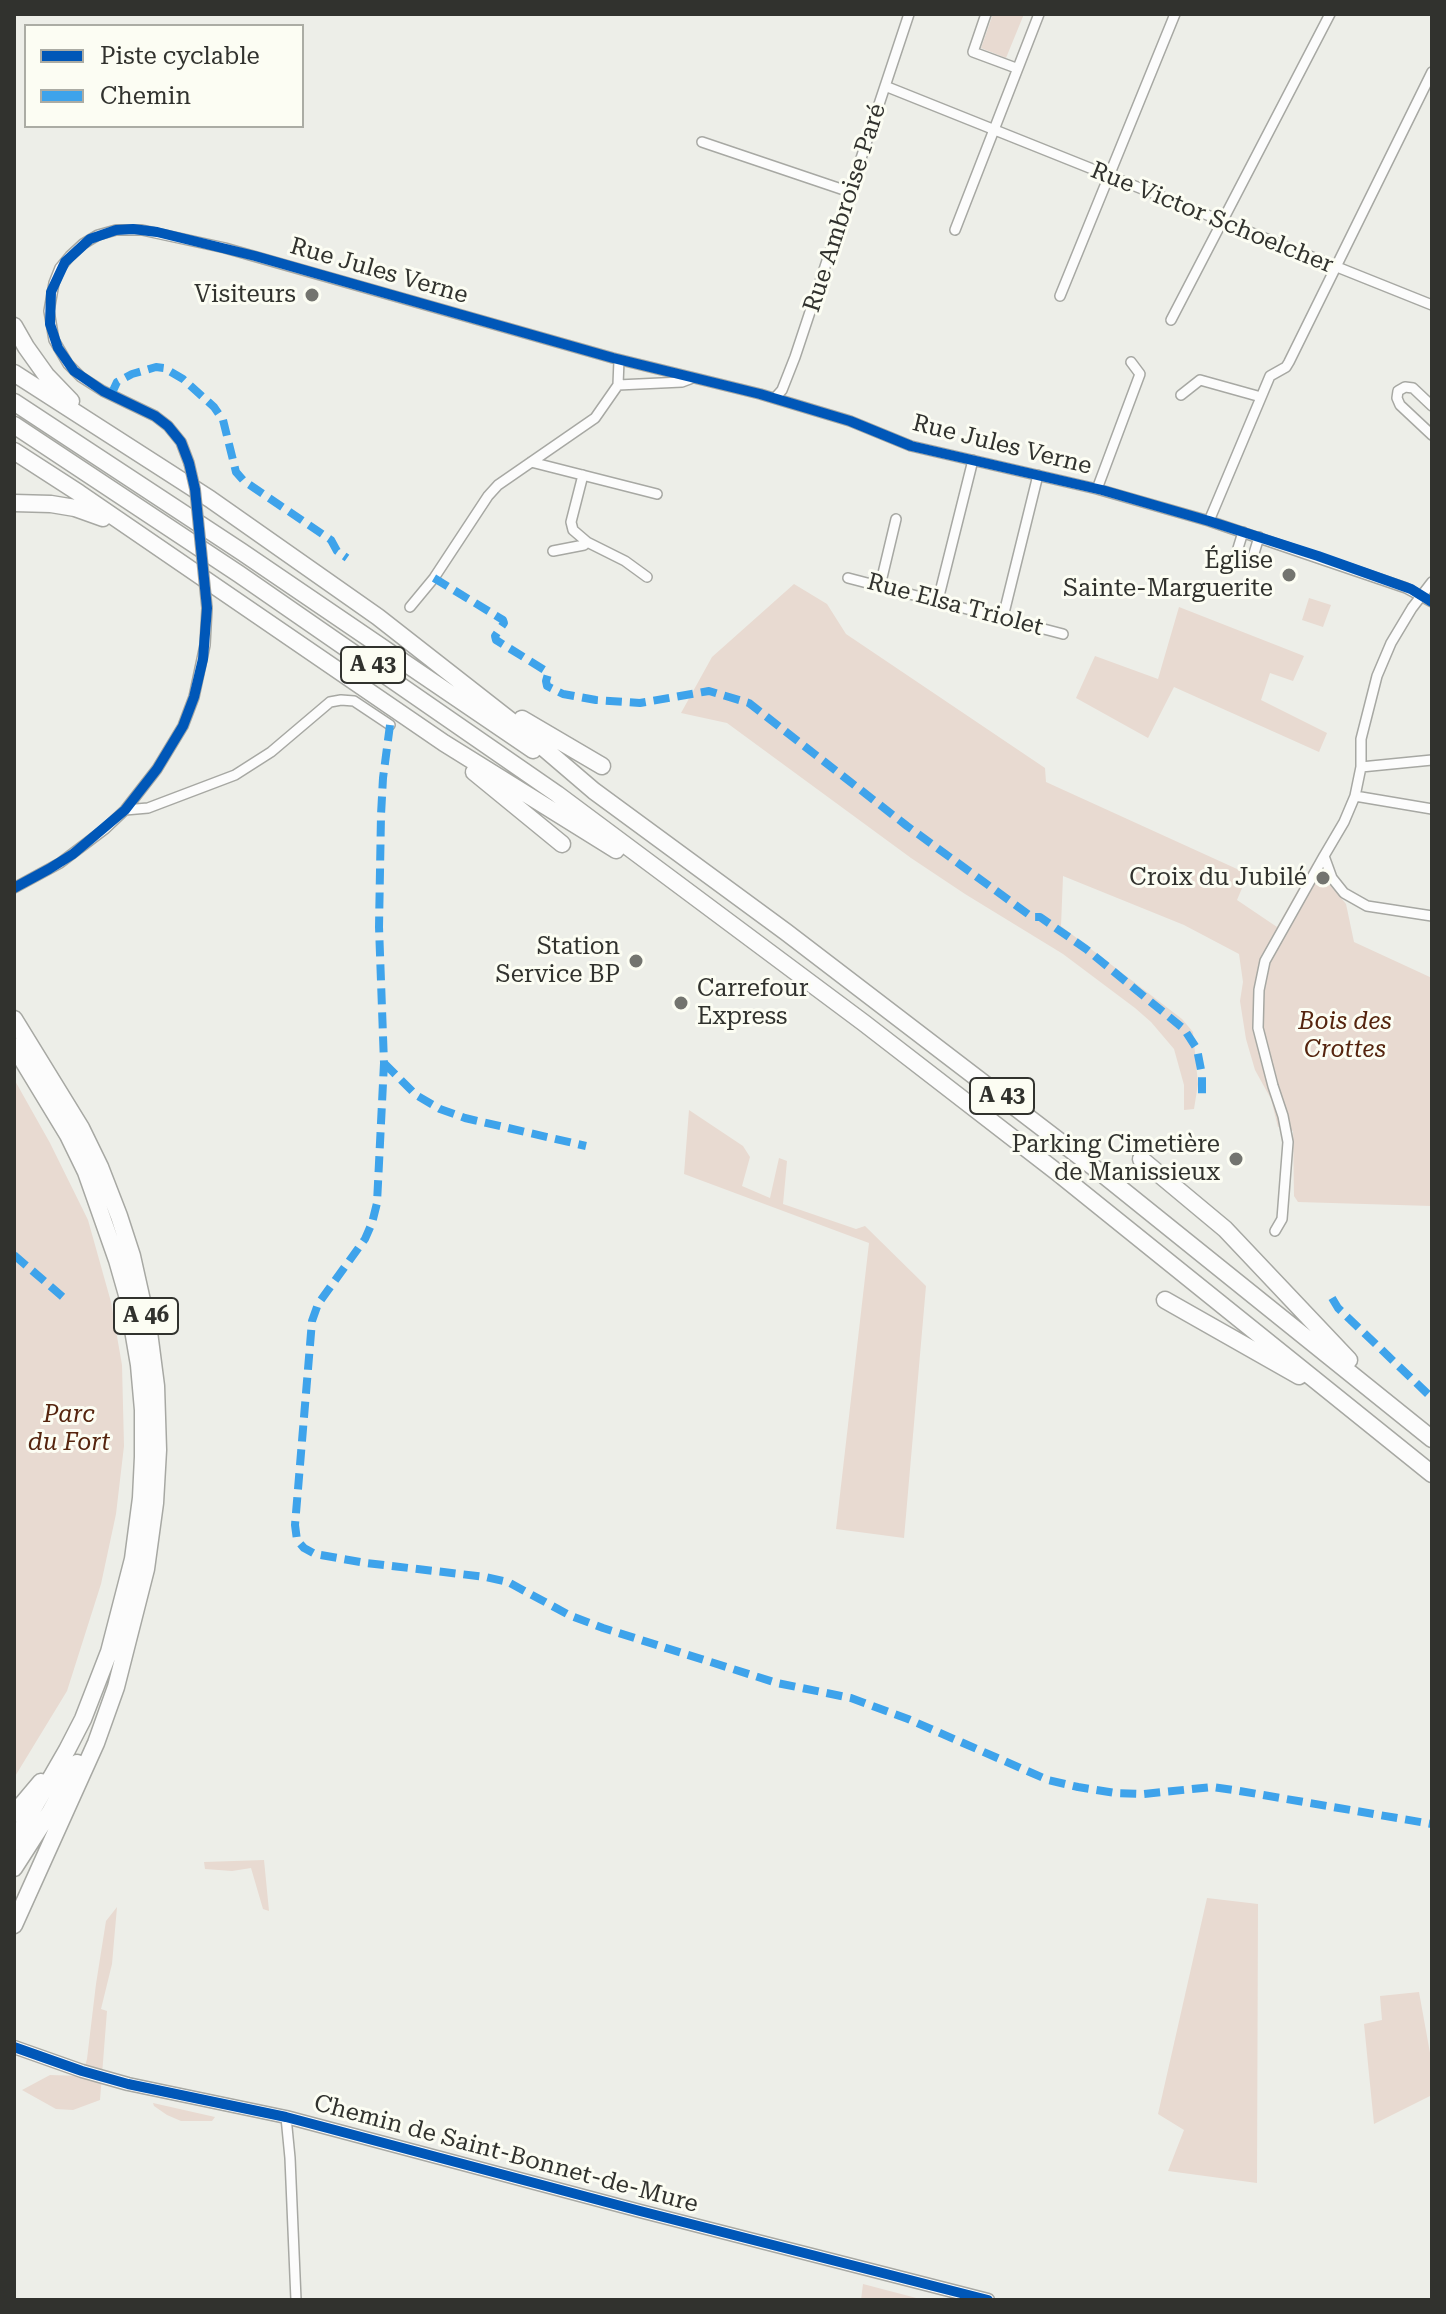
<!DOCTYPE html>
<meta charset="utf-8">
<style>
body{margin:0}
#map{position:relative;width:1446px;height:2314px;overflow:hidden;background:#edeee8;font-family:"Roboto Serif",serif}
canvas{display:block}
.frame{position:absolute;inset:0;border:16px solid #31322e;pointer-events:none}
.legend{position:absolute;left:24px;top:24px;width:280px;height:104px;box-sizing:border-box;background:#fcfdf3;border:2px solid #abaca4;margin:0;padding:10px 14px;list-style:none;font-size:24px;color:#31322e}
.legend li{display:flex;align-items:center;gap:16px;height:40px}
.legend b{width:40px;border:2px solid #abaca4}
</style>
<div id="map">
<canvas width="1446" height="2314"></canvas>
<div class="frame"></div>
<ul class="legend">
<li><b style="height:10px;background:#0057b8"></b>Piste cyclable</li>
<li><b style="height:10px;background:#3ea3eb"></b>Chemin</li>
</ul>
</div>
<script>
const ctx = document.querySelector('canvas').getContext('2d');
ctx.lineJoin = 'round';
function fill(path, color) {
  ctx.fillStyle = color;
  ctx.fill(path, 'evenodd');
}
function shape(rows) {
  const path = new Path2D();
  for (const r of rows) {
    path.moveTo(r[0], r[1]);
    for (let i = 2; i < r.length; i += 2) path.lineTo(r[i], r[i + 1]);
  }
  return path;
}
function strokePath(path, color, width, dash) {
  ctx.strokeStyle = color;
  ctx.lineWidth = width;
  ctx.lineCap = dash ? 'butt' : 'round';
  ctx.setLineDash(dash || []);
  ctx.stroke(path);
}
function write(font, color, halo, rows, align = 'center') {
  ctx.font = font + ' "Roboto Serif",serif';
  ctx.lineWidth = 6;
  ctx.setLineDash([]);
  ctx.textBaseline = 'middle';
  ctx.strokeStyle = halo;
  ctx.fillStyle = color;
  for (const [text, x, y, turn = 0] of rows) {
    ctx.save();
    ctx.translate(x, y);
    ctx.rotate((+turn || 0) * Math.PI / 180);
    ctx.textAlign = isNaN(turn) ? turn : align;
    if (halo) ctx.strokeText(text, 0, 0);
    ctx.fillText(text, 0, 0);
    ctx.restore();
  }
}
fill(shape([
 [993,14,1024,14,1006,58,981,48],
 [794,584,827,604,846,634,1045,768,1046,782,1248,874,1237,900,1277,927,1313,863,1346,904,1354,942,1432,978,1432,1206,1298,1202,1294,1196,1293,1131,1278,1127,1271,1099,1255,1070,1246,1039,1240,1001,1243,982,1239,954,1184,925,1063,876,1061,926,1182,1019,1193,1032,1198,1084,1194,1109,1184,1110,1184,1085,1174,1049,1151,1022,1135,1008,1063,954,965,894,911,858,727,723,681,713,712,657],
 [1309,598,1331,605,1323,627,1302,620],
 [1179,607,1304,656,1293,681,1270,673,1261,700,1327,733,1319,752,1174,687,1148,738,1076,698,1095,656,1158,679],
 [14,1079,50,1143,88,1220,111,1302,122,1365,124,1446,116,1514,101,1584,67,1691,14,1778],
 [689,1110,743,1146,750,1157,742,1186,770,1198,779,1158,787,1161,783,1204,856,1229,865,1226,926,1286,904,1538,836,1529,869,1243,684,1174],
 [264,1860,269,1911,263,1909,251,1868,232,1871,205,1869,204,1862],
 [1207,1898,1258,1904,1257,2183,1168,2171,1184,2130,1158,2114],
 [117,1907,112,1964,101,2009,107,2011,100,2100,73,2110,56,2109,22,2090,50,2075,82,2076,87,2059,96,1984,106,1921],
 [1419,1992,1432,2064,1432,2095,1374,2124,1364,2024,1382,2020,1380,1996],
 [153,2103,215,2117,212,2121,181,2121,167,2115,154,2106],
 [863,2284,924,2300,861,2300]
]), '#e8dad1');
const street = shape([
 [986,14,973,52,1016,68],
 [885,86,1432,305],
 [702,142,850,192],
 [955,230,1039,14],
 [1060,296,1175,14],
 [1171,320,1330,14],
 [618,385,682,382,690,379],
 [1181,395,1200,380,1261,397],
 [775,398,782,390,795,357,909,14],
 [1432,406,1413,388,1405,387,1398,391,1397,398,1400,405,1432,435],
 [531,462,657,494],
 [189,463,181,442,168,426,155,416,103,391,81,377,68,364,54,340,49,311,54,283,60,268,70,256,83,244,98,235,116,230,142,230,225,248,613,358,760,394,850,421,911,446,1097,489,1209,521,1406,588,1432,602],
 [583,475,571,522,573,530,587,542,625,561,647,577],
 [1097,489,1140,374,1131,362],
 [1209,521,1270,376,1286,367,1289,362,1432,72],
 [1243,532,1235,558,1251,563,1259,537],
 [553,551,584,545,587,542],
 [848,578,1063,634],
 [1432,582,1412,608,1391,643,1377,676,1361,739,1361,767,1355,796,1344,822,1324,856,1332,878,1344,893,1367,906,1432,916],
 [880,586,896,519],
 [938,600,973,460],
 [410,607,434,578,488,496,498,485,595,418,618,385,619,360],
 [1003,617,1038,475],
 [1361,767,1432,760],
 [1355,796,1432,809],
 [125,810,148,808,235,775,271,752,330,702,341,700,354,701,390,725],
 [14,888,60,863,105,829,125,810,157,769,183,726,194,697,205,645,207,608],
 [1275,1231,1282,1219,1288,1142,1283,1116,1273,1086,1258,1028,1259,990,1265,961,1324,856],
 [286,2117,290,2158,296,2300]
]);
const secondary = shape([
 [14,2047,82,2071,128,2084,286,2117,640,2211,988,2300]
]);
const highway = shape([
 [14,326,26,347,46,375,71,401],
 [14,373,210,499,378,617,525,732,594,791,786,932,1105,1176,1432,1439],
 [14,402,242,552,533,750],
 [14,425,239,574,557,794,864,1023,1058,1173,1432,1474],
 [14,451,79,493,444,743,616,850],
 [14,503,51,504,75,508,103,518],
 [522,719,602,766],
 [474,772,562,844],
 [14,1019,81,1128,100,1167,119,1216,132,1256,149,1332,156,1386,158,1450,155,1503,146,1569,116,1687,96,1743,14,1925],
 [14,1046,68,1135,86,1172,117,1260,127,1295,139,1365,143,1410,143,1457,141,1498,133,1559,109,1652,83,1719,67,1750,14,1842],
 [1141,1159,1225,1229,1349,1360],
 [1165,1300,1299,1376],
 [14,1814,41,1782],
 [14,1868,50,1812,77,1763]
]);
strokePath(street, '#a7a8a3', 12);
strokePath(secondary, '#a7a8a3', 15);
strokePath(highway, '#a7a8a3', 19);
strokePath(street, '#fcfcfc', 9);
strokePath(secondary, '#fcfcfc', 12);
strokePath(highway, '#fcfcfc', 16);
const streetBridge = shape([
 [189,463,195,489,207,608]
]);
strokePath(streetBridge, '#a7a8a3', 12, []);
strokePath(streetBridge, '#fcfcfc', 9);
strokePath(shape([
 [111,395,117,382,132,374,156,367,164,368,183,379,214,407,223,420,236,472,244,481,331,540,337,551,347,558],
 [434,578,503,620,504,623,495,636,496,640,546,671,548,674,546,681,547,686,563,694,596,700,640,703,709,691,749,703,907,826,1032,917,1040,917,1086,949,1184,1029,1197,1049,1202,1075,1202,1097],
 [390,725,383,778,381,815,379,927,384,1063,377,1203,372,1223,365,1239,318,1304,312,1321,295,1525,297,1540,304,1548,315,1554,366,1563,486,1577,508,1582,569,1615,603,1628,777,1683,851,1698,908,1719,1048,1780,1078,1787,1115,1793,1144,1794,1212,1787,1234,1790,1432,1824],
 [384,1063,416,1095,440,1109,465,1118,586,1146],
 [14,1255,64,1298],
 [1332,1298,1338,1308,1432,1398]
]), '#3ea3eb', 8, [16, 8]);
strokePath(shape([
 [14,888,49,869,73,854,125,810,157,769,183,726,194,697,203,659,207,608,195,489,189,463,181,442,168,426,155,416,103,391,74,371,58,348,50,324,51,292,65,262,90,239,116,230,133,229,157,232,255,256,613,358,760,394,850,421,911,446,1102,490,1209,521,1318,556,1411,589,1432,602],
 [14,2047,82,2071,128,2084,286,2117,640,2211,988,2300]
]), '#0057b8', 10);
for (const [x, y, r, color] of [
 [312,295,8,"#73746f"],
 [1289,575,8,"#73746f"],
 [1323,878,8,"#73746f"],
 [636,961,8,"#73746f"],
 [681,1003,8,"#73746f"],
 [1236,1159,8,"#73746f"]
]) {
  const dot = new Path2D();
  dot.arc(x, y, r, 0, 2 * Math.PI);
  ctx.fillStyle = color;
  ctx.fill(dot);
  strokePath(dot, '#fcfdf3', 3);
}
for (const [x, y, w] of [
 [373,665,64],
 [1002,1096,64],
 [146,1316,64]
]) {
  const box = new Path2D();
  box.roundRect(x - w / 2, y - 18, w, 36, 6);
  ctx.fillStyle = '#fcfdf3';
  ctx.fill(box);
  strokePath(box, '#31322e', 2);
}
write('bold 22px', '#31322e', null, [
 ["A 43",373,665],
 ["A 43",1002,1096],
 ["A 46",146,1316]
]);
write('24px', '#31322e', '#fcfdf3', [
 ["Rue Ambroise Paré",845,208,-72],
 ["Rue Victor Schoelcher",1212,218,22],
 ["Rue Jules Verne",379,271,16],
 ["Rue Jules Verne",1002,445,14],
 ["Rue Elsa Triolet",955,605,15],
 ["Chemin de Saint-Bonnet-de-Mure",506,2154,15]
]);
write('24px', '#31322e', '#fcfdf3', [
 ["Visiteurs",296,295],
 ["Église",1273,561],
 ["Sainte-Marguerite",1273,589],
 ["Croix du Jubilé",1307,878],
 ["Station",620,947],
 ["Service BP",620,975],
 ["Carrefour",697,989,"left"],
 ["Express",697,1017,"left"],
 ["Parking Cimetière",1220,1145],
 ["de Manissieux",1220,1173]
], 'right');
write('italic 24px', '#55240e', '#fcfdf3', [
 ["Bois des",1345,1022],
 ["Crottes",1345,1050],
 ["Parc",69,1415],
 ["du Fort",69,1443]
]);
</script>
